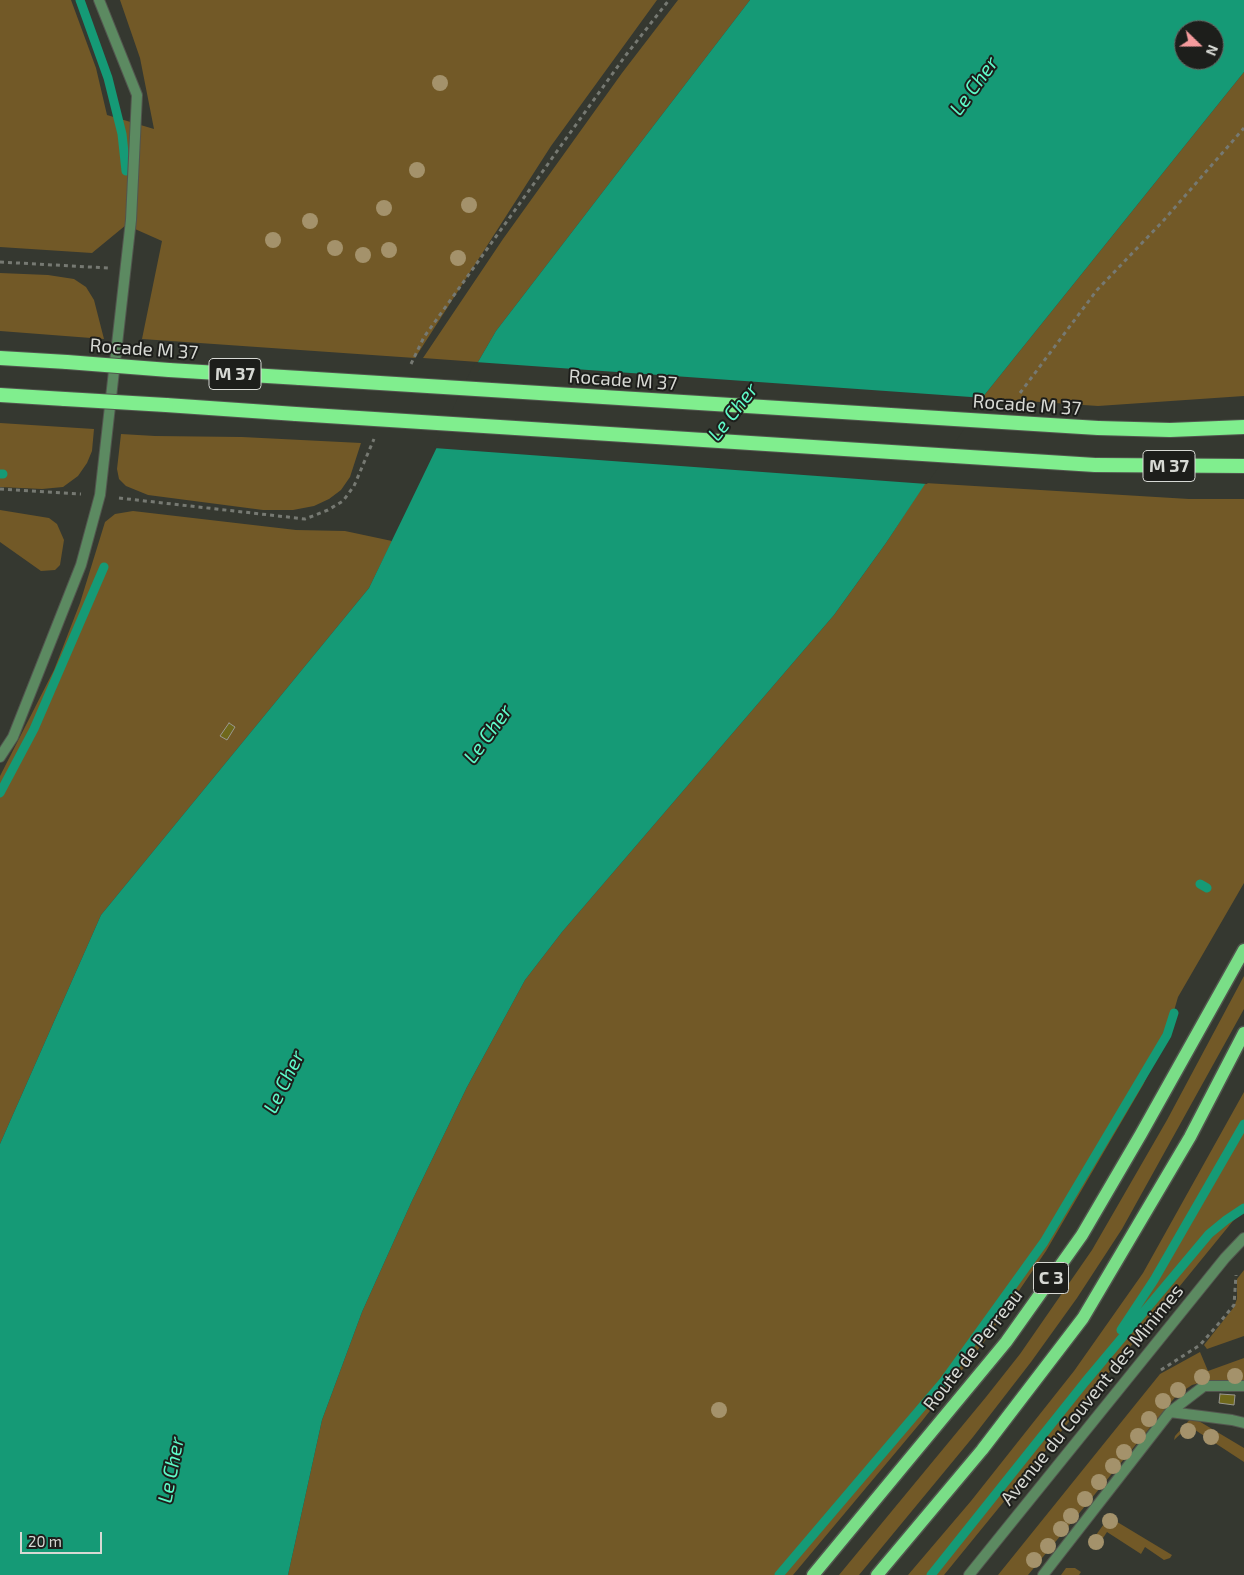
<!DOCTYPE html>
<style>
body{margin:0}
#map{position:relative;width:1244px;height:1575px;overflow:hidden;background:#353830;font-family:"Exo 2",sans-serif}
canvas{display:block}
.north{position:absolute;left:1174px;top:20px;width:50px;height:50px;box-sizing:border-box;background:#1d1e1b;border:1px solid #676965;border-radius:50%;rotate:112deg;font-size:14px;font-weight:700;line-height:20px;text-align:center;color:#d7d9d4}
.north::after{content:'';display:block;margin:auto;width:18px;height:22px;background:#f59b9d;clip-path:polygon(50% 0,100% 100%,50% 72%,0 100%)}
.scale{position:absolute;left:20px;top:1532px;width:82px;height:22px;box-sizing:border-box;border:2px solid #d7d9d4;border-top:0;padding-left:6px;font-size:15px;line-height:18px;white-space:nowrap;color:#d7d9d4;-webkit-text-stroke:4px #1d1e1b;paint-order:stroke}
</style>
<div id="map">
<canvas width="1244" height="1575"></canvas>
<div class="north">N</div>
<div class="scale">20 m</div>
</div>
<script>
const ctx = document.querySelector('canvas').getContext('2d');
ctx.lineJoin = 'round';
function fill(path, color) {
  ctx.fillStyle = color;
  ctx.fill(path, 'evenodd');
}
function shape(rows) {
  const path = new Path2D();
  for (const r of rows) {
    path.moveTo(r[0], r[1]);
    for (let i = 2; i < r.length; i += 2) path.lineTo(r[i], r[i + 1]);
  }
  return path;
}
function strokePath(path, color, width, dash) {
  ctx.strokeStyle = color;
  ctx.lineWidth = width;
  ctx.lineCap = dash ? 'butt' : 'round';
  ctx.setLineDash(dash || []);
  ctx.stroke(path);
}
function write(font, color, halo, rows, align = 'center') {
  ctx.font = font + ' "Exo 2",sans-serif';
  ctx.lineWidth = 4;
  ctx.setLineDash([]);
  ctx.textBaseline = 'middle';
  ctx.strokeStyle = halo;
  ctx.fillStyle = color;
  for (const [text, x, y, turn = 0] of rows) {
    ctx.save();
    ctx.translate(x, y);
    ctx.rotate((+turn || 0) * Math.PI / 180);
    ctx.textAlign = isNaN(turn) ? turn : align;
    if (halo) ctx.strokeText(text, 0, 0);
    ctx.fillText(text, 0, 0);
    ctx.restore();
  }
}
fill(shape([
 [0,0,71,0,96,68,107,115,154,129,140,58,120,0,657,0,551,146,415,358,142,339,162,241,126,225,92,253,0,247],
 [678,0,750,0,496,331,478,362,423,358,503,239,622,73],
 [1244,72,1244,396,1098,406,982,398],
 [0,273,48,275,74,279,86,287,94,300,104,339,0,331],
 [0,423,94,429,92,451,87,463,78,476,63,487,42,489,0,487],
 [121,434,155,436,242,437,361,443,350,477,341,490,329,499,314,506,293,510,263,510,148,495,126,486,119,479,117,469],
 [925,483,1189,499,1244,499,1244,883,1178,997,1167,1035,1143,1085,1046,1251,984,1342,922,1421,793,1575,288,1575,322,1420,362,1312,411,1203,467,1087,525,980,562,932,834,615,886,543],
 [0,510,49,518,57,524,64,540,60,565,55,570,41,571,0,542],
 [133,511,296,530,345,531,392,541,369,588,101,915,0,1144,0,776,54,670,80,603,105,522,115,514],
 [1244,976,1244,1009,1122,1229,1077,1298,1031,1362,973,1437,859,1575,839,1575,986,1397,1020,1354,1092,1250,1167,1120],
 [1244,1092,1244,1213,1237,1216,944,1575,908,1575,971,1501,1074,1371,1143,1273],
 [1244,1270,1244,1336,1207,1349,1204,1345,1234,1307,1237,1299,1237,1279],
 [1200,1352,1208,1371,1244,1358,1244,1381,1210,1380,1192,1385,1177,1395,1028,1575,998,1575,1160,1374],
 [1192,1417,1244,1448,1244,1462,1189,1426,1174,1440,1175,1436],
 [1109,1517,1172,1555,1170,1558,1164,1560,1145,1547,1141,1554,1107,1532,1095,1550,1093,1539],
 [1066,1568,1075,1568,1081,1572,1079,1575,1061,1575]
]), '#725927');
fill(shape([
 [750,0,1244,0,1244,72,982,398,886,543,834,615,562,932,525,980,467,1087,411,1203,362,1312,322,1420,288,1575,0,1575,0,1144,101,915,369,588,478,362,496,331],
 [1184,30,1214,30,1214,60,1184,60]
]), '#159a76');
fill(shape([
 [475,362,985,398,927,484,434,448]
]), '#353830');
strokePath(shape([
 [80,0,108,78,122,134,126,171],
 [0,474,3,474],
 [0,793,34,729,104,567],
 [1200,884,1207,888],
 [1121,1330,1154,1280,1244,1124],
 [779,1575,944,1381,1044,1242,1167,1035,1174,1013],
 [931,1575,1085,1382,1209,1234,1226,1220,1244,1208]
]), '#159a76', 9);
const building = shape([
 [229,723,235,727,227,740,220,736,229,723],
 [1220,1394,1235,1395,1234,1405,1219,1403,1220,1394]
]);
fill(building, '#6f681b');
strokePath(building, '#99988f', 1);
const service = shape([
 [1170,1412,1204,1386,1244,1386],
 [1043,1575,1170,1412,1232,1420,1244,1423]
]);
const minor = shape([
 [0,757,13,737,81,565,100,495,131,220,137,95,99,0]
]);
const tertiary = shape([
 [969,1575,1225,1258,1244,1238]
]);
const primary = shape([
 [813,1575,1006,1342,1082,1235,1141,1134,1244,950],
 [877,1575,982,1450,1083,1318,1190,1137,1244,1033]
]);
const trunk = shape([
 [0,358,67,362],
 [169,370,300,378],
 [0,395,65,399],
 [166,405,296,414],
 [1098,428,1170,430,1244,427],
 [1095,465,1244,466]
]);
strokePath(service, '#52554e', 12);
strokePath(minor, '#52554e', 12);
strokePath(tertiary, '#52554e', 12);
strokePath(primary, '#52554e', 15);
strokePath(trunk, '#52554e', 16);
strokePath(shape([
 [0,262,108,268],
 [411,364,424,337,626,55,669,0],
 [1020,393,1097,290,1164,220,1244,128],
 [0,489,81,494],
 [119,498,305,519,328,510,343,501,354,486,374,439],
 [1161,1370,1200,1345,1220,1322,1234,1305,1236,1275]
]), '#767972', 3, [4, 4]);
strokePath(service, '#5c8a61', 10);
strokePath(minor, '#5c8a61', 10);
strokePath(tertiary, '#5c8a61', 10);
strokePath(primary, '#7ade87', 12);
strokePath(trunk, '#80ee8e', 14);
const trunkBridge = shape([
 [67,362,169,370],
 [300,378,1098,428],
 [65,399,166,405],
 [296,414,1095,465]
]);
strokePath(trunkBridge, '#52554e', 16, []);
strokePath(trunkBridge, '#80ee8e', 14);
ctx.fillStyle = '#a4926b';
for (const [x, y] of [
 [440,83],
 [417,170],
 [469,205],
 [384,208],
 [310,221],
 [273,240],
 [335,248],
 [389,250],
 [363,255],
 [458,258],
 [1235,1376],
 [1202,1377],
 [1178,1390],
 [1163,1401],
 [719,1410],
 [1149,1419],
 [1188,1431],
 [1138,1436],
 [1211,1437],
 [1124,1452],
 [1113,1466],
 [1099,1482],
 [1085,1499],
 [1071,1516],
 [1110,1521],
 [1061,1529],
 [1096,1542],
 [1048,1546],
 [1034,1560]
]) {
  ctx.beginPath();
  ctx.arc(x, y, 8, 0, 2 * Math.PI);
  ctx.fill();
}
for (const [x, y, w] of [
 [235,374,52],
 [1169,466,52],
 [1051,1278,35]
]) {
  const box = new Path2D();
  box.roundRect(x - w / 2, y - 15.5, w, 31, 4);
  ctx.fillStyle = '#1d1e1b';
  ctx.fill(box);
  strokePath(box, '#d7d9d4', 1);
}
write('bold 18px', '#d7d9d4', null, [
 ["M 37",235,374],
 ["M 37",1169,466],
 ["C 3",1051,1278]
]);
write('19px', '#d7d9d4', '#1d1e1b', [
 ["Rocade M 37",144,349,4],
 ["Rocade M 37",623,380,4],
 ["Rocade M 37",1027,405,4],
 ["Route de Perreau",973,1350,-52],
 ["Avenue du Couvent des Minimes",1092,1395,-51]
]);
write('italic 20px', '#5ffac9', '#1d1e1b', [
 ["Le Cher",974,86,-54],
 ["Le Cher",733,412,-52],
 ["Le Cher",488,734,-54],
 ["Le Cher",284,1082,-64],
 ["Le Cher",171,1470,-79]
]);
</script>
